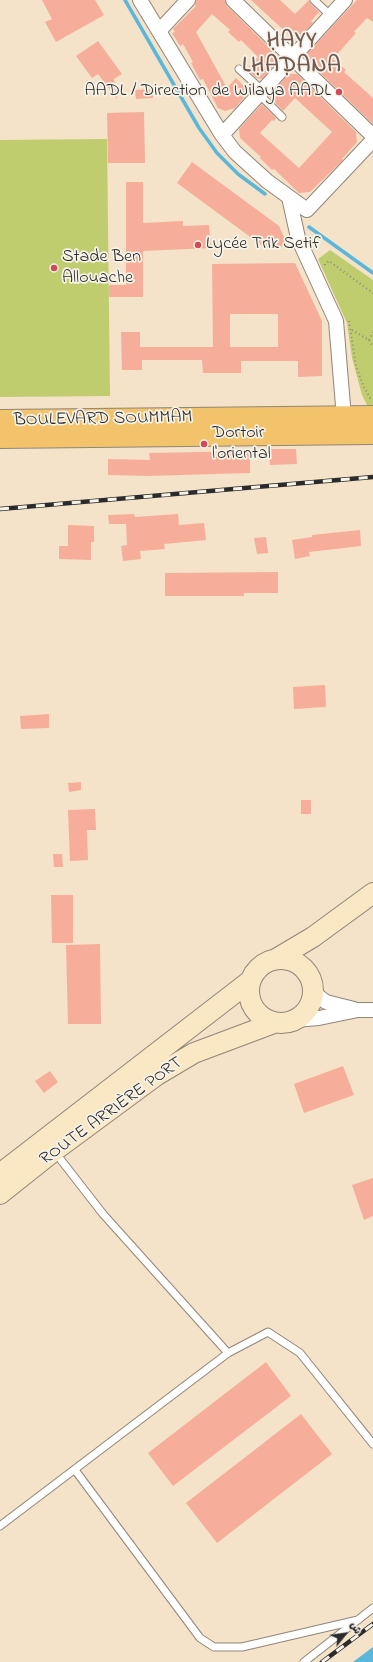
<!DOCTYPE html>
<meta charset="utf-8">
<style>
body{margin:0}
#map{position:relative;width:373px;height:1662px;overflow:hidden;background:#f4e2c9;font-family:"Indie Flower","Playpen Sans Arabic",sans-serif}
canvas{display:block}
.north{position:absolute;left:325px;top:1614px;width:40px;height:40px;-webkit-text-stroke:3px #f7f3e8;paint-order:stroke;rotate:60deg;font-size:11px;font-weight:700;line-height:16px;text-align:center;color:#2b2b2b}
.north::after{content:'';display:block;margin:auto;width:14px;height:18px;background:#2b2b2b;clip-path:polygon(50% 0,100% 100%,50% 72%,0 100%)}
</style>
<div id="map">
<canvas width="373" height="1662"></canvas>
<div class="north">ش</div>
</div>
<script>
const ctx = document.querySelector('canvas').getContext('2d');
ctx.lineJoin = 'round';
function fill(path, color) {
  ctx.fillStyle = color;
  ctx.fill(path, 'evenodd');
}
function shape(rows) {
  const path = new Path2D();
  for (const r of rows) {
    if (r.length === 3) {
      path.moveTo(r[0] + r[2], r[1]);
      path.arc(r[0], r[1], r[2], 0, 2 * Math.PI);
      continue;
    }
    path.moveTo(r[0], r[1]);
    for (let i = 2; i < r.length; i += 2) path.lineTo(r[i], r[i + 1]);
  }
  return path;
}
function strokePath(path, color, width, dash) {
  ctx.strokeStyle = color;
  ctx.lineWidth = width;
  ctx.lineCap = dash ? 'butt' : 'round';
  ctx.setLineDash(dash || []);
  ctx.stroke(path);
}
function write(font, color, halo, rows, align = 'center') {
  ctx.font = font + ' "Indie Flower",sans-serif';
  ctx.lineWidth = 3.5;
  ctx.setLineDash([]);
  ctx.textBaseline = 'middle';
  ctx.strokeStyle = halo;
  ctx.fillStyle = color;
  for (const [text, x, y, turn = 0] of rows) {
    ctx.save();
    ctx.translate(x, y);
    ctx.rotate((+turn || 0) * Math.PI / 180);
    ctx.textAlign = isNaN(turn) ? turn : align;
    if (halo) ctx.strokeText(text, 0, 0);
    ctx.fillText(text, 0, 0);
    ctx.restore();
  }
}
fill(shape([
 [107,139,110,396,0,397,0,140],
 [330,250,373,280,373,411,367,405,362,395,352,358,347,323,318,259]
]), '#c0cd6f');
fill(shape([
 [373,1647,373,1662,353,1662]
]), '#5bb7d9');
strokePath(shape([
 [125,0,199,128,217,153,238,174,265,194],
 [309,227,373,273]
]), '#5bb7d9', 3.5);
fill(shape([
 [42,0,95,0,104,15,56,42,45,22,52,19],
 [196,0,225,0,227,6,279,57,279,59,262,79,256,78,247,69,258,57,241,40,239,42,228,32,230,30,212,14,196,32,227,88,236,78,249,92,235,108,225,111,218,108,203,79,200,80,191,63,193,62,183,44,180,46,172,33,175,32,173,29,196,6,195,5],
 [251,0,280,0,295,14,309,0,311,4,319,12,311,21,313,23,301,36,289,35],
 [357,0,373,0,373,22,367,18,354,32,356,33,333,59,346,70,344,72,373,98,373,124,304,57],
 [98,41,122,74,114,79,117,99,98,74,92,78,76,56],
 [289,74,297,74,356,132,357,142,342,159,343,160,310,192,299,193,274,169,272,170,260,158,261,157,240,138,239,129,262,104,276,118,274,121,272,120,260,133,299,168,332,132,295,98,283,111,269,96],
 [153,89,153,98,136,99,135,90],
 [144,112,145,163,108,163,107,113],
 [192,162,279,226,288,246,264,247,177,183],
 [126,182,143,182,143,223,183,221,183,226,209,225,211,248,143,251,143,297,109,297,109,285,126,285],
 [295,263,322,321,322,376,298,377,298,361,241,361,241,373,203,373,202,360,142,360,142,370,122,370,121,332,140,332,140,347,213,347,212,264],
 [230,314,278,314,278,347,230,347],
 [269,449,296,449,297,464,270,465],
 [250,451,250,473,147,476,108,475,108,459,150,460,149,453],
 [134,514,135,517,178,514,179,525,204,523,206,540,164,544,165,549,140,551,141,559,123,561,121,546,127,545,126,524,109,524,108,515],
 [68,525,94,526,94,542,91,542,91,560,59,559,59,546,68,546],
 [360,530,361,546,309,552,310,556,295,559,292,540,312,537,312,535],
 [266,537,268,553,257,554,254,538],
 [278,572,278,593,244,593,244,596,165,596,165,573],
 [325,685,326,707,294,709,293,687],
 [49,714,49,728,21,729,20,716],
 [81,782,81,790,69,792,68,783],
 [301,800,311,800,311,814,301,814],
 [95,809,96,830,87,830,88,860,70,861,68,810],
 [53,854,62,854,63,867,54,867],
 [51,895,73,895,73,943,52,943],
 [100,944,101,1024,68,1024,66,945],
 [343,1066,354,1095,304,1113,294,1084],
 [50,1071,58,1082,44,1093,35,1081],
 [373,1178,373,1216,364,1220,352,1185],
 [266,1362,291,1396,173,1486,148,1453],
 [301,1414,332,1454,217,1543,186,1503]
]), '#f6ae9a');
const lane = shape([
 [314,0,331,16],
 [239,69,262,90],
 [258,93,282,117],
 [54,1151,103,1214,228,1353],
 [75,1470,200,1638,214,1647,242,1647,358,1620],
 [0,1526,228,1353,268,1332,300,1353,373,1444],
 [304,1662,373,1608]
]);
const street = shape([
 [140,0,222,135,235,152,267,181,307,210,373,140],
 [233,0,373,136],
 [159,31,188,0],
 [222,135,345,0],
 [289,197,298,238,336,321,344,418],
 [313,992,326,1002,354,1009],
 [294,1020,319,1018,358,1010,373,1010]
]);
const secondary = shape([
 [276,959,313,937,373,893],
 [281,991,32],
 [0,1174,250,981],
 [0,1194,54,1151,157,1075,194,1053,274,1023]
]);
const primary = shape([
 [0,421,373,417],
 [0,437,373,433]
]);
strokePath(lane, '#90867a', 9);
strokePath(street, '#90867a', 16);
strokePath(secondary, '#90867a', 22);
strokePath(primary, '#90867a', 24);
strokePath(shape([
 [325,265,325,264,329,261,373,293],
 [349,321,356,366,363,385,371,400],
 [352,330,369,340,373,347],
 [369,340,373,332]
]), '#90867a', 2, [1, 3]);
strokePath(lane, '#fff', 7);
strokePath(street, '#fff', 14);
strokePath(secondary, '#fae7c3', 20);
strokePath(primary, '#f2c36a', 22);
const rail = shape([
 [0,509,373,477],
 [322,1662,373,1624]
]);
strokePath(rail, '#2b2b2b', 4.5);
strokePath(rail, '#f7f3e8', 3, [9]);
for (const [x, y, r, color] of [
 [339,92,4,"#d1495b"],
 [198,245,4,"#d1495b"],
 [54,268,4,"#d1495b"],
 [204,444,4,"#d1495b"]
]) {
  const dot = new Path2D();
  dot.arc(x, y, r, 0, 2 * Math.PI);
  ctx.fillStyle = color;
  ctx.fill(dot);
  strokePath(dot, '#f7f3e8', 1.5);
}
write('18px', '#2b2b2b', '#f7f3e8', [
 ["AADL / Direction de Wilaya AADL",331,92,"right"],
 ["Lycée Trik Setif",206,245],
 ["Stade Ben",62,258],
 ["Allouache",62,279],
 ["Dortoir",212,434],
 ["l'oriental",212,455]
], 'left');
write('18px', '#2b2b2b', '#f7f3e8', [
 ["BOULEVARD SOUMMAM",103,420,-1],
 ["ROUTE ARRIÈRE PORT",112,1112,-36]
]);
ctx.letterSpacing = '1px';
write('bold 22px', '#725952', '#f7f3e8', [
 ["ḤAYY",292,42],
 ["LḤAḌANA",292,67]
]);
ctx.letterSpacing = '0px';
</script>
